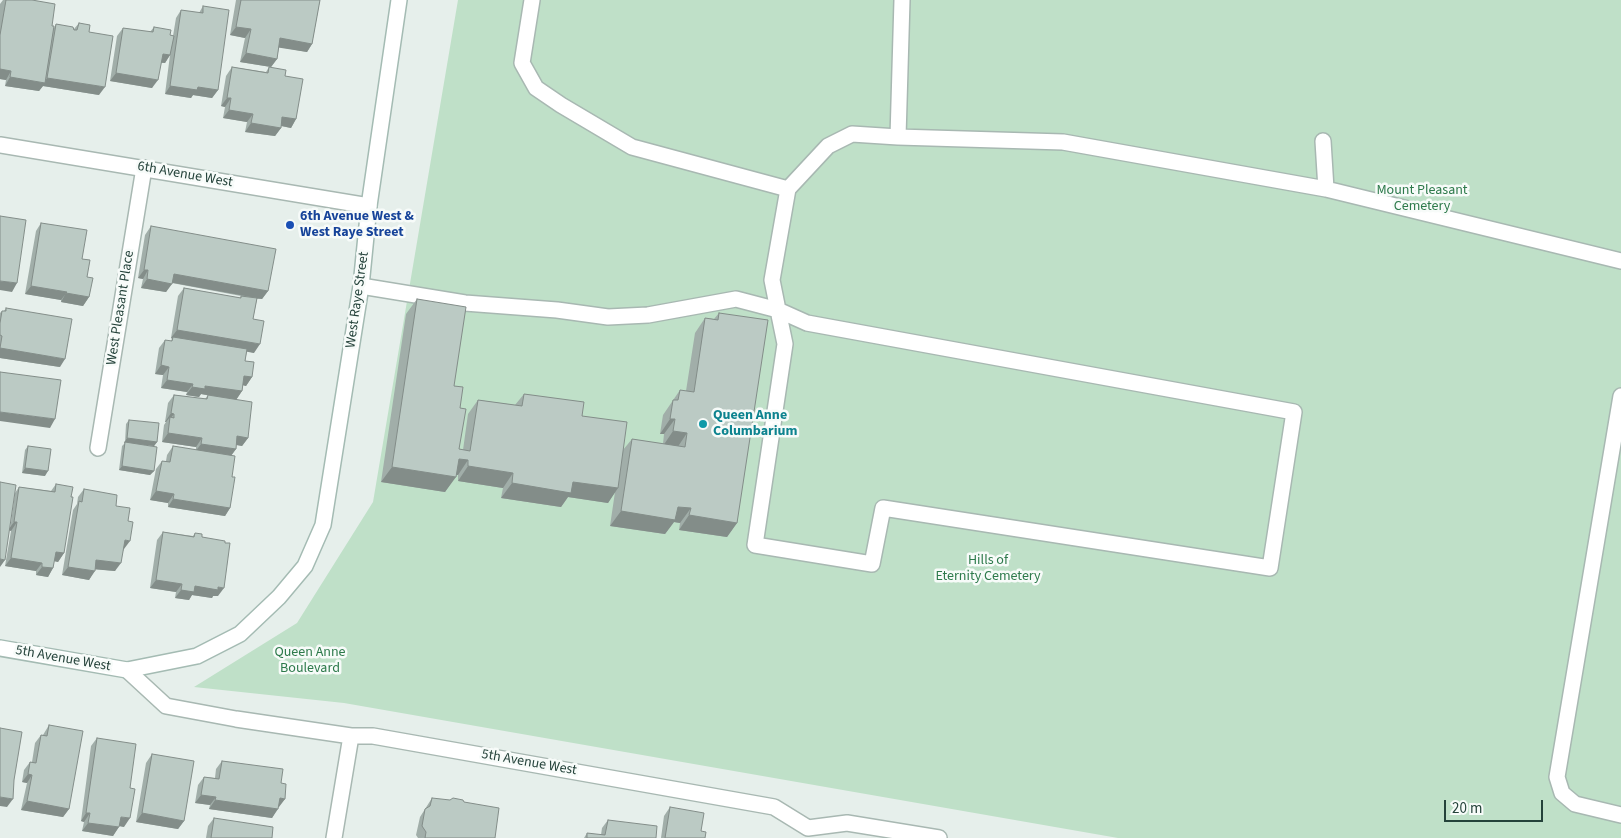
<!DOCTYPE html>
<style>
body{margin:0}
#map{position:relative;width:1621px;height:838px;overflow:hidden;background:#e6efeb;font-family:"Source Sans 3",sans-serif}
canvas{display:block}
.scale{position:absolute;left:1444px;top:800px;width:99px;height:22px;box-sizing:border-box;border:2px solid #24423a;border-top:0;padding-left:6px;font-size:15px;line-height:18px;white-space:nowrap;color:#24423a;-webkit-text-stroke:4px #f7fbf9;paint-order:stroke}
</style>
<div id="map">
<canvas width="1621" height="838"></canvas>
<div class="scale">20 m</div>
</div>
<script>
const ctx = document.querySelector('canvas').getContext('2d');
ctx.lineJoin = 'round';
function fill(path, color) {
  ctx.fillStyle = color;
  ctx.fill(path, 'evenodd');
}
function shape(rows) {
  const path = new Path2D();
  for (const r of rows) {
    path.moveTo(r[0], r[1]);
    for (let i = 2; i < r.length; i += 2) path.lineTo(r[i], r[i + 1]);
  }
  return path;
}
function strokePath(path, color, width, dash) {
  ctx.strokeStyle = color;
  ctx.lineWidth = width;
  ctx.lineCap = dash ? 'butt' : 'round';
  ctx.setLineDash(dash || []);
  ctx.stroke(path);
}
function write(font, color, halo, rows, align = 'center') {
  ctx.font = font + ' "Source Sans 3",sans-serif';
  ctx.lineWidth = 5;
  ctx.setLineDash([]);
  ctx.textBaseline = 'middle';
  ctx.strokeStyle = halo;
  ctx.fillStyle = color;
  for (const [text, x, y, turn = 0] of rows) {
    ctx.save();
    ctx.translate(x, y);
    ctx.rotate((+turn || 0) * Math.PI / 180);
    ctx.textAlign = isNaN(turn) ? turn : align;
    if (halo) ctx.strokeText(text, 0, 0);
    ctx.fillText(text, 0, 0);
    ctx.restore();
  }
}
fill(shape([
 [458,0,1621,0,1621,838,1118,838,344,703,194,687,297,623,373,502]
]), '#bfe0c8');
const lane = shape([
 [532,0,522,63,536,88,561,105,632,147,788,189,828,146,852,134,898,137,1063,142,1326,189,1621,261],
 [898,137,902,0],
 [1323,141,1326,189],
 [361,286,465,303,557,310,608,317,648,315,736,299,778,310,772,280,788,189],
 [778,310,807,323,1294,412,1270,568,883,508,872,564,755,545,785,344,778,310],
 [1621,396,1557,777,1562,793,1575,804,1621,815]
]);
const street = shape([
 [0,145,369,206],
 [98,448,144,168],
 [127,670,166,706,236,719,351,736,373,736,774,807,808,828,847,823,939,838],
 [334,838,351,736]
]);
const secondary = shape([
 [0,648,127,670,197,656,240,634,279,597,305,566,323,525,361,286,369,206,399,0]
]);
strokePath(lane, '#a8b8b2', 18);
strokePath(street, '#a8b8b2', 18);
strokePath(secondary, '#a4bbb3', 18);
strokePath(lane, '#fff', 15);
strokePath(street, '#fff', 15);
strokePath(secondary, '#fff', 15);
fill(shape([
 [3,0,32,0,52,26,54,28,56,24,74,29,79,23,89,32,99,95,43,86,39,91,5,86,6,80,0,79,0,4],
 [236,0,320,0,312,44,307,52,279,47,277,59,271,67,240,62,245,38,230,35],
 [203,6,218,90,212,98,193,95,191,98,165,94,170,55,165,63,161,63,152,88,110,81,117,36,123,28,150,32,154,27,170,35,173,36,176,18,181,10,199,13],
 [232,67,266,72,269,67,285,76,296,119,291,128,281,126,281,128,275,136,245,132,247,122,223,118,225,107,221,106,226,76],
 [41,223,82,259,87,277,89,297,83,306,61,302,61,300,25,294,36,231],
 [151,226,268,291,262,299,257,299,253,319,254,353,247,351,245,361,252,377,246,386,243,385,242,391,236,400,248,438,242,446,236,445,236,449,231,456,232,477,230,508,225,516,168,507,168,503,150,500,156,469,162,461,166,461,167,455,173,446,196,450,196,447,162,442,164,425,166,422,165,422,168,403,174,395,205,399,208,395,216,397,201,394,199,397,186,395,187,392,161,388,163,375,155,374,159,348,165,340,171,341,172,339,171,338,178,296,184,288,240,298,241,296,172,283,166,292,141,288,143,279,138,278,145,235],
 [417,299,454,386,460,408,459,449,463,450,468,414,478,400,515,405,524,394,582,416,623,450,632,439,663,444,664,434,660,434,663,415,680,390,686,391,695,333,705,318,714,319,719,313,737,523,727,537,679,530,680,523,674,522,665,534,610,526,615,492,608,503,568,497,561,507,501,498,503,488,458,481,458,475,456,475,445,492,381,482,406,314],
 [6,308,60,367,0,358,0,313,2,311,4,311],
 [129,420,157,442,154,446,145,445,154,471,150,475,119,470,122,446,125,443,126,424],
 [28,446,45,476,22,473,25,450],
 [56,484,64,553,58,562,54,561,53,568,48,577,36,575,36,571,5,566,11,531,10,530,15,493,19,487,51,491],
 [84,489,116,506,124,549,115,571,95,569,89,580,62,575,73,510,77,504,78,497],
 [163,532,193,536,195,533,202,537,218,596,213,596,212,598,192,595,189,600,175,598,176,592,150,588,157,540],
 [49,725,69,809,63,817,21,810,27,783,22,782,24,770,30,762,32,762,35,743,41,735,43,735],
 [97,738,124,827,119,826,113,836,82,831,84,822,81,821,91,746],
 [152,754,184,821,178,829,136,822,146,763],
 [222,761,281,783,285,799,278,807,272,818,209,809,210,805,195,803,198,785,204,777,215,778,216,769],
 [432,798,495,838,418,838,416,835,420,817],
 [670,807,701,831,705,838,661,838,664,816],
 [214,818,272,838,206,838,208,826],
 [608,820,656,838,584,838,587,833,601,835,602,828]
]), '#a1aea9');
fill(shape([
 [236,27,251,29,245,38,230,35],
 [280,38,312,44,307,52,275,47],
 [246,53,277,59,271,67,240,62],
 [163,54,170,55,165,63,157,62],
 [0,69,11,71,6,80,0,79],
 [116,73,158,80,152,88,110,81],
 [10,77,44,83,47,78,105,87,99,95,43,86,39,91,5,86],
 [170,86,198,87,218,90,212,98,193,95,191,98,165,94],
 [227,98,231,98,225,107,221,106],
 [229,110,253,114,247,122,223,118],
 [282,117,296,119,291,128,277,125],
 [251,123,281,128,275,136,245,132],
 [144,270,148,270,143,279,138,278],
 [174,274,268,291,262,299,168,282],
 [147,279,172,284,166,292,141,288],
 [0,281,17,283,12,292,0,290],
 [31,286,67,292,61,300,25,294],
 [66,293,89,297,83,306,61,302],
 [177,330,260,344,254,353,171,338],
 [0,348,65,359,60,367,0,358],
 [161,365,169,367,163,375,155,374],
 [244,376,252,377,246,386,238,384],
 [167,380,193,384,187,392,161,388],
 [205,386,242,391,236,400,201,394,199,397,186,395,192,387],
 [0,412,55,419,50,428,0,421],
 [171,413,174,414,169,420,170,417,166,422,165,422],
 [670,419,675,419,664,434,660,434],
 [673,431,687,433,677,448,663,446],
 [168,433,202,438,196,447,162,442],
 [237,436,248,438,242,446,232,444],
 [127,438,157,442,154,446,124,443],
 [201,444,236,449,230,457,195,452],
 [459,459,468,460,458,475,448,474],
 [122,466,154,471,150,475,119,470],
 [468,466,513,473,503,488,458,481],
 [392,467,456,477,445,492,381,482],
 [25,468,48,471,45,476,22,473],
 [573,482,618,488,608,503,568,497,561,507,501,498,512,483],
 [156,491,174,494,168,503,150,500],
 [173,499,230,508,225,516,168,507],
 [678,507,691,508,680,523,674,522,665,534,610,526,621,511],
 [689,515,737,523,727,537,679,530],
 [14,522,17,522,11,531,8,530],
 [125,540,130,541,124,549,119,548],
 [56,552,64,553,58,562,50,560],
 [11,558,42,563,36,571,5,566],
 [0,559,5,560,0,567],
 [96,560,121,563,115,571,91,569],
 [42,567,53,568,48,577,36,575],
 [68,567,95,571,89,580,62,575],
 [156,580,182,584,176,592,150,588],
 [195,586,218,587,224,588,218,596,213,596,212,598,192,595,189,600,175,598,181,590],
 [28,774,32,775,27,783,22,782],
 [201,795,216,797,210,805,195,803],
 [0,797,13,799,7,807,0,806],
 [280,798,285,799,279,807,274,806],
 [215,800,278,809,272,818,209,809],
 [27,801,69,809,63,817,21,810],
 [86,813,90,813,84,822,81,821],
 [142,813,184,821,178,829,136,822],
 [121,817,130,818,124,827,115,825],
 [88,823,119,827,113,836,82,831]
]), '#838d89');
const building = shape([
 [6,0,32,0,55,4,52,26,54,26,45,83,10,77,11,71,0,69,0,35,6,0],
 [241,0,320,0,312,44,280,38,277,59,246,53,251,29,236,27,241,0],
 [203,6,229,10,218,90,198,87,197,90,170,86,181,10,203,13,203,6],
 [79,23,90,25,89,32,113,36,105,87,47,78,56,24,73,27,74,30,77,30,79,23],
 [154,27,171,30,170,35,174,36,170,55,163,54,158,80,116,73,123,28,153,32,154,27],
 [232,67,268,73,269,67,286,70,285,76,303,79,296,119,282,117,281,128,251,123,253,114,229,110,231,98,227,98,232,67],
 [0,216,26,220,17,283,0,281,0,216],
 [41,223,87,230,82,259,90,260,87,277,93,278,89,297,66,293,67,292,31,286,41,223],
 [151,226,276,249,268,291,174,274,172,284,147,279,148,270,144,270,151,226],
 [184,288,241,298,241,296,257,298,253,319,264,321,260,344,177,330,184,288],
 [417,299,466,307,454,386,463,387,460,408,466,409,459,449,470,451,478,400,522,406,524,394,584,402,582,416,627,422,618,488,573,482,571,493,512,483,513,473,468,466,468,460,459,459,456,477,392,467,417,299],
 [6,308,72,319,65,359,0,348,2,336,0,335,0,323,2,311,6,311,6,308],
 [719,313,768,320,737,523,689,515,691,508,678,507,675,520,621,511,632,439,685,447,687,433,673,431,675,419,670,419,673,400,678,400,680,390,694,392,705,318,718,320,719,313],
 [173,337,247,349,245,361,254,362,252,377,244,376,242,391,205,386,205,389,192,387,193,384,167,380,169,367,161,365,165,340,172,341,173,337],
 [0,372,61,380,55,419,0,412,0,372],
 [174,395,207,399,208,395,252,402,248,438,237,436,236,449,201,444,202,438,168,433,170,417,174,418,174,414,171,413,174,395],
 [129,420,159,423,157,442,127,438,129,420],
 [125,442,157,447,154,471,122,466,125,442],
 [28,446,51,449,48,471,25,468,28,446],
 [173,446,235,456,232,477,235,477,230,508,173,499,174,494,156,491,162,461,170,462,173,446],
 [0,482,16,485,5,560,0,559,0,482],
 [56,484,73,487,71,497,73,497,64,553,56,552,53,568,42,567,42,563,11,558,17,522,14,522,19,487,55,492,56,484],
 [84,489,117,495,116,506,130,508,128,521,133,522,130,541,125,540,121,563,96,560,95,571,68,567,79,501,82,502,84,489],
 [163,532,194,537,195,533,202,534,202,537,225,541,225,543,230,543,224,588,218,587,218,590,195,586,194,592,181,590,182,584,156,580,163,532],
 [49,725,83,731,69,809,27,801,32,775,28,774,30,762,36,763,41,735,47,736,49,725],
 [0,728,22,732,14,780,13,799,0,797,0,728],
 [97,738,136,744,130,788,135,789,130,818,121,817,119,827,88,823,90,813,86,813,97,738],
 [152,754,194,761,184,821,142,813,152,754],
 [222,761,283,769,281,783,286,784,285,799,280,798,278,809,215,800,216,797,201,795,204,777,219,779,222,761],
 [432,798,450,800,453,798,463,800,464,802,499,808,495,838,425,838,426,832,422,826,425,809,430,806,432,798],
 [670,807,704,813,701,831,706,832,705,838,665,838,670,807],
 [214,818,273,827,272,838,211,838,214,818],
 [608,820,657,826,656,838,587,838,587,833,605,835,608,820]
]);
fill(building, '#bbcac4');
strokePath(building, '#838d89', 1);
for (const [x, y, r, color] of [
 [290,225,5,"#1a4fb4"],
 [703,424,5,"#0f9aa8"]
]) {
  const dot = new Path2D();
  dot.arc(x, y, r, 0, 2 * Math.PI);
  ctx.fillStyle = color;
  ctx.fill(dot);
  strokePath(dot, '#f7fbf9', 2);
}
write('14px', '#24423a', '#f7fbf9', [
 ["6th Avenue West",185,175,10],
 ["West Raye Street",358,300,-82],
 ["West Pleasant Place",121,308,-81],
 ["5th Avenue West",63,659,10],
 ["5th Avenue West",529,763,10]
]);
write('14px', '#2d7a4b', '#f7fbf9', [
 ["Mount Pleasant",1422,191],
 ["Cemetery",1422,207],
 ["Hills of",988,561],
 ["Eternity Cemetery",988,577],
 ["Queen Anne",310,653],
 ["Boulevard",310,669]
]);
write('bold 14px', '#164399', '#f7fbf9', [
 ["6th Avenue West &",300,217],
 ["West Raye Street",300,233]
], 'left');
write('bold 14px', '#0d838f', '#f7fbf9', [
 ["Queen Anne",713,416],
 ["Columbarium",713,432]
], 'left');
</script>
